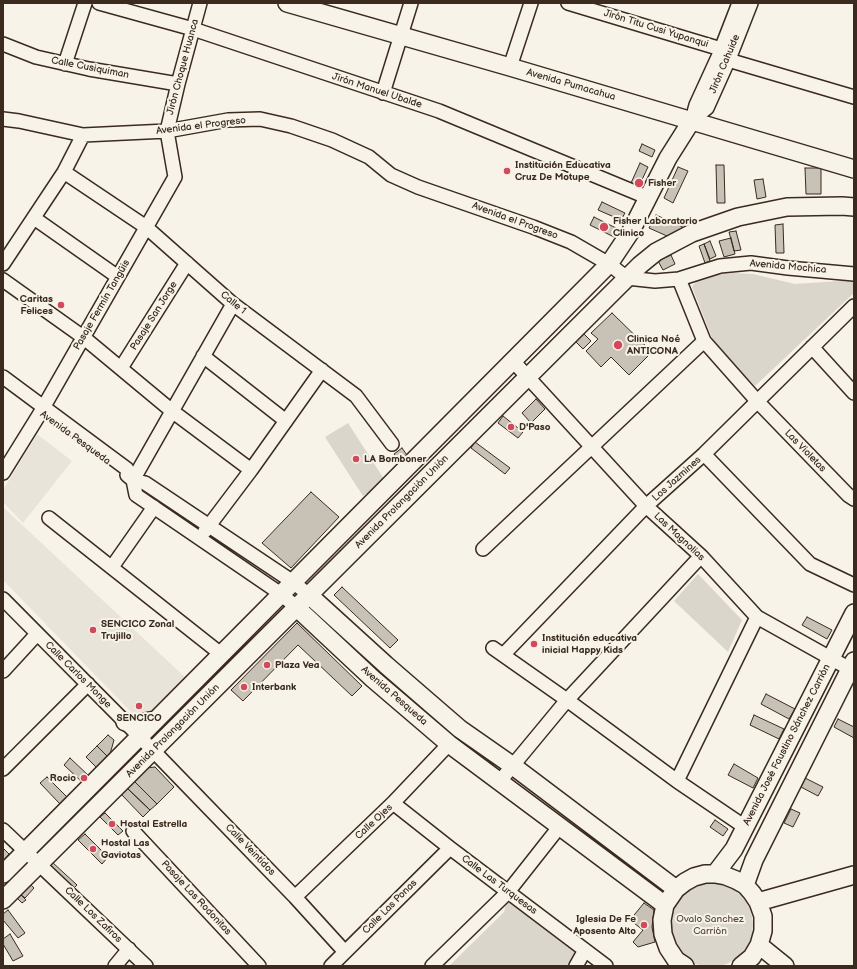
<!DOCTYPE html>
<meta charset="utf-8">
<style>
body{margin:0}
#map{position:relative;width:857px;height:969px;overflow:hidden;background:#f7f3e8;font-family:"Balsamiq Sans",sans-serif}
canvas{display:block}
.frame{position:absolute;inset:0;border:4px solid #3b2a1e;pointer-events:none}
</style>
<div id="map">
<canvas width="857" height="969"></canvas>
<div class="frame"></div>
</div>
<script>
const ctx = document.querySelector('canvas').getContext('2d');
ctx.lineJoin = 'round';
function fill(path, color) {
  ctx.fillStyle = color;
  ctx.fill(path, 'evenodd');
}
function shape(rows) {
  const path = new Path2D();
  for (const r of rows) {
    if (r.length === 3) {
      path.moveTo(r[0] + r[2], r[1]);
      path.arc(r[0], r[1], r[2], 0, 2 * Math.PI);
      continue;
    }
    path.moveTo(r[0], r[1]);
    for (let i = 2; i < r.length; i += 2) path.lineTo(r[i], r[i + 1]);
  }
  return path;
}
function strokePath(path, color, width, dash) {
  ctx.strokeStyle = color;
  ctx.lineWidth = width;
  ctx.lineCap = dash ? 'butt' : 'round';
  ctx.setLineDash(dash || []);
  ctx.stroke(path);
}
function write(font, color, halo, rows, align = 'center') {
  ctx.font = font + ' "Balsamiq Sans",sans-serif';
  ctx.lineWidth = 4;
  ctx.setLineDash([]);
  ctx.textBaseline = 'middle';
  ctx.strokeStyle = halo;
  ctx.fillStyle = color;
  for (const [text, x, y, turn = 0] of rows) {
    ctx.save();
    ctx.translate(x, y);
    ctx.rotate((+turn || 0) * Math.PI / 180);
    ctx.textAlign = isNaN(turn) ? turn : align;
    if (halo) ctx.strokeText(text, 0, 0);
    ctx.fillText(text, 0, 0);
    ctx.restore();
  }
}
fill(shape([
 [37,434,72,461,23,523,3,502,3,490],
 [3,507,187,679,156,713,132,713,3,580]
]), '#e9e4d9');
fill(shape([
 [733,273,753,274,795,284,854,280,854,293,755,386,715,345,692,287,699,277],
 [348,423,386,482,363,496,325,437],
 [698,574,742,620,728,652,674,601],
 [711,925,42],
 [510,902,514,902,518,905,519,909,567,946,572,946,575,949,576,953,569,966,449,966,504,912,506,904]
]), '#dbd6cb');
const building = shape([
 [642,144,655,150,652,157,639,151,642,144],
 [640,163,648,167,639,186,631,183,640,163],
 [716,165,724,165,725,203,717,203,716,165],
 [678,167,688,171,673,203,664,198,678,167],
 [805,168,821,168,821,194,806,194,805,168],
 [763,179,766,197,757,199,754,180,763,179],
 [602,202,625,213,621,220,598,210,602,202],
 [656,215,683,227,680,232,667,236,649,228,656,215],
 [594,217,618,229,614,237,590,225,594,217],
 [783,224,784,253,776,253,775,225,783,224],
 [736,231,741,250,734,251,729,232,736,231],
 [731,238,735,254,724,257,719,241,731,238],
 [710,241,716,256,710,259,704,244,710,241],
 [704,244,710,261,705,263,699,246,704,244],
 [671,255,675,264,663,270,658,261,671,255],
 [612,313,652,352,629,375,611,357,601,367,586,351,598,339,591,333,612,313],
 [584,334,591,341,583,349,576,342,584,334],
 [536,399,545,409,531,423,522,413,536,399],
 [503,416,523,432,518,438,498,423,503,416],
 [475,442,510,468,505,474,471,448,475,442],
 [402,448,409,458,401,463,394,454,402,448],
 [311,492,339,517,291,568,262,543,311,492],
 [342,587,398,640,390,648,334,595,342,587],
 [807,617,832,630,827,639,802,625,807,617],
 [297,623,362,686,352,696,298,645,243,701,231,690,297,623],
 [766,694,795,709,789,719,761,704,766,694],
 [754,715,784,729,779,739,750,725,754,715],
 [838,719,854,727,854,738,834,727,838,719],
 [108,735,114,740,110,754,108,757,97,746,108,735],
 [97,746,108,757,97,768,86,757,97,746],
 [70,758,89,776,83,783,64,765,70,758],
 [734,764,758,778,753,788,728,775,734,764],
 [155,767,174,787,157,804,134,781,147,768,155,767],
 [47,777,67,797,60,804,40,783,47,777],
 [805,778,823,787,818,796,801,787,805,778],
 [134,781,157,804,150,810,127,788,134,781],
 [127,788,150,810,143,817,121,794,127,788],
 [791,809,800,813,793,827,784,823,791,809],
 [105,813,123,831,118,835,100,817,105,813],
 [715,820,728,829,723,836,710,827,715,820],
 [85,834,108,857,102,864,78,840,85,834],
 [3,848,9,854,3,861,3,848],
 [52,862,77,885,73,889,49,866,52,862],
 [28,882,34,888,25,898,18,892,28,882],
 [18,892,26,900,22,903,14,895,18,892],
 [644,903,654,910,652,927,655,942,638,947,633,942,643,930,630,920,644,903],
 [8,910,25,933,18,938,3,920,3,914,8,910],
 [10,934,23,956,13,961,3,944,3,939,10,934]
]);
fill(building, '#c8c1b6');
strokePath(building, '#3b2a1e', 1);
const minor = shape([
 [99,3,193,29,439,111,649,198],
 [568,3,721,49],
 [3,44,36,57,89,69,178,84],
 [718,57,854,97],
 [65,64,85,3],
 [510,67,531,3],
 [383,93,411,3],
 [3,119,19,121,83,135,167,131,228,120,260,119,291,126,332,140,369,157,391,175,418,187,533,227,571,242,609,264,627,278,655,281,679,279,720,266,751,263,788,268,854,274],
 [692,120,707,108,729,59,751,3],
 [692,120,696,105,718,57,739,3],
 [64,172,146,227,233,304,356,396,392,444],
 [34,218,118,277],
 [3,264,64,172,83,135],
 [679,279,704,341,757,401,848,495,854,499],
 [3,280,83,337,172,411,251,470],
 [812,347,854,393],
 [203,356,286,421],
 [513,361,646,506,701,556,757,617,850,669],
 [121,368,187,263],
 [3,377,127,469,133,480,136,495,281,594,296,607],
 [704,454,810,564,854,585],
 [3,473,39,415,175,177,167,131,178,84,200,3],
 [127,475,133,480,145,483,293,582,309,595],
 [133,480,233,304],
 [49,518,221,654],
 [205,531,251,470,322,370],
 [483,549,704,341],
 [112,567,154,507],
 [3,599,139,736,295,897,345,952],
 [493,648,567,700,677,781,745,827],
 [503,655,646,506,704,454,854,306],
 [3,671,37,634],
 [3,769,88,684],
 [500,781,567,700,701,556],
 [677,781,757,617],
 [393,803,450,848,606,966],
 [3,830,146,966],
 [133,831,259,966],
 [295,897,393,803,449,744],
 [115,966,129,949],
 [331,966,450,848],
 [432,966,508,892,560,826],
 [576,966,585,950]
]);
const major = shape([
 [287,3,510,67,854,169],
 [309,595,386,665,460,729,513,766,676,889],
 [296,607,373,679,449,744,665,905],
 [125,722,135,724,155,720],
 [3,874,609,264,631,231,668,158,692,120],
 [715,874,734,849,854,613],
 [745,885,754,860,854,661],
 [3,900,640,265,656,252,692,233,738,217,787,207,842,206,854,207],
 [758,902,854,875],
 [759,945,785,966],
 [685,966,676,960,668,948,663,934,662,920,665,905,676,889,685,882,694,877,705,874,715,874,726,876,736,880,745,885,752,893,758,902,763,916,763,931,759,945,752,957,741,966]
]);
strokePath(minor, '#3b2a1e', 16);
strokePath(major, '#3b2a1e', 20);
strokePath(minor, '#f7f3e8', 13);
strokePath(major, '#f7f3e8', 17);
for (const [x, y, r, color] of [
 [507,171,4,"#d1495b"],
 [639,183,5,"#d1495b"],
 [604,227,5,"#d1495b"],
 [61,305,4,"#d1495b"],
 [618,345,5,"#d1495b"],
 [511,427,4,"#d1495b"],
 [356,459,4,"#d1495b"],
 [93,630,4,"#d1495b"],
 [534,644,4,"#d1495b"],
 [267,665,4,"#d1495b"],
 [244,687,4,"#d1495b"],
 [139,706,4,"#d1495b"],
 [84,778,4,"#d1495b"],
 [112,824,4,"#d1495b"],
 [93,849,4,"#d1495b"],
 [644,925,4,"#d1495b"]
]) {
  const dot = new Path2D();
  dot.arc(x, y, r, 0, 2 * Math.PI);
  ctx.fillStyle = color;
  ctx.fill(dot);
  strokePath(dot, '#f7f3e8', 1.5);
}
write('10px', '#3b2a1e', '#f7f3e8', [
 ["Jirón Titu Cusi Yupanqui",656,29,17],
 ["Jirón Cahuide",725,64,-67],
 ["Jirón Choque Huanca",183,67,-75],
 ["Calle Cusiquiman",90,68,11],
 ["Avenida Pumacahua",571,85,16],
 ["Jirón Manuel Ubalde",377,91,18],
 ["Avenida el Progreso",201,126,-7],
 ["Avenida el Progreso",515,221,20],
 ["Avenida Mochica",788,267,5],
 ["Calle 1",233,303,39],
 ["Pasaje Fermín Tangüis",102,305,-60],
 ["Pasaje San Jorge",154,316,-58],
 ["Avenida Pesqueda",75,438,36],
 ["Las Violetas",805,451,46],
 ["Los Jazmines",677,479,-42],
 ["Avenida Prolongación Unión",402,502,-45],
 ["Las Magnolias",679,537,43],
 ["Calle Carlos Monge",78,675,45],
 ["Avenida Pesqueda",394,696,41],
 ["Avenida Prolongación Unión",173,731,-45],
 ["Avenida José Faustino Sánchez Carrión",787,745,-63],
 ["Calle Ojes",374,822,-43],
 ["Calle Veintidos",250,850,46],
 ["Calle Las Turquesas",499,885,37],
 ["Pasaje Las Rodonitas",196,898,47],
 ["Calle Las Ponas",390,907,-45],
 ["Calle Los Zafiros",93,915,44]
]);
write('bold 10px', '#3b2a1e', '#f7f3e8', [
 ["Institución Educativa",515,165],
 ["Cruz De Motupe",515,177],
 ["Fisher",648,183],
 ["Fisher Laboratorio",613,221],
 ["Clinico",613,233],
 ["Caritas",53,299,"right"],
 ["Felices",53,311,"right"],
 ["Clinica Noé",627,339],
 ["ANTICONA",627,351],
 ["D'Paso",519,427],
 ["LA Bomboner",364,459],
 ["SENCICO Zonal",101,624],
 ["Trujillo",101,636],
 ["Institución educativa",542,638],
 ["inicial Happy Kids",542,650],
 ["Plaza Vea",275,665],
 ["Interbank",252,687],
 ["SENCICO",139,718,"center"],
 ["Rocio",76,778,"right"],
 ["Hostal Estrella",120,824],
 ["Hostal Las",101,843],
 ["Gaviotas",101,855],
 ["Iglesia De Fe",636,919,"right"],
 ["Aposento Alto",636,931,"right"]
], 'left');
write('10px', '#5b4c41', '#f7f3e8', [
 ["Ovalo Sanchez",710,919],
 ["Carrión",710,931]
]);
</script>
